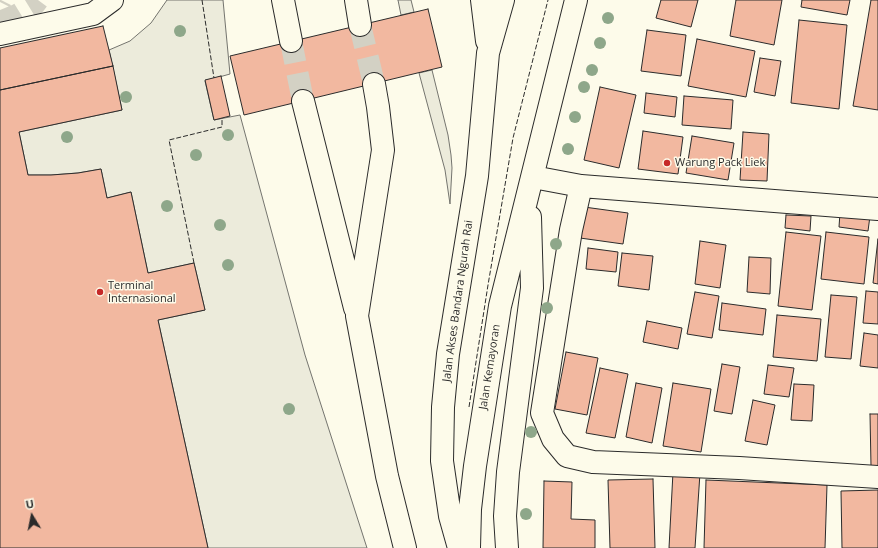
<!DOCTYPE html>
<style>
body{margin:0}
#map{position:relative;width:878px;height:548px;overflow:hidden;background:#fdfbea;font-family:"Open Sans",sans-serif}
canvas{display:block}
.north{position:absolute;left:12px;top:496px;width:40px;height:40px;-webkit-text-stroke:3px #fdfbea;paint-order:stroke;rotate:350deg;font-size:11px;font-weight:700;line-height:16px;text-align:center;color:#2b2b2b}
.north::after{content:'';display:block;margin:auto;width:14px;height:18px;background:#2b2b2b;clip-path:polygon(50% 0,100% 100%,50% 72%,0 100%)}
</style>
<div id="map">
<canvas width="878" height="548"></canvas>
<div class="north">U</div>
</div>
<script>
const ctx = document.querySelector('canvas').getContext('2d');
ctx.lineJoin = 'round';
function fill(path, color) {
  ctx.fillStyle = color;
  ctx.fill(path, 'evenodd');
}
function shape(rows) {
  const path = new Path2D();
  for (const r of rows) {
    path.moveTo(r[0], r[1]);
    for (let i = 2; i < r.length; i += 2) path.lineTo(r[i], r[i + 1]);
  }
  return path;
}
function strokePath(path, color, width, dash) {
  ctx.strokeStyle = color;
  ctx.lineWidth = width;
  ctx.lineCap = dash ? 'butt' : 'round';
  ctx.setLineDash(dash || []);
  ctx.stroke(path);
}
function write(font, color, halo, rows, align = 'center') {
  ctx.font = font + ' "Open Sans",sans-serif';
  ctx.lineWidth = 3;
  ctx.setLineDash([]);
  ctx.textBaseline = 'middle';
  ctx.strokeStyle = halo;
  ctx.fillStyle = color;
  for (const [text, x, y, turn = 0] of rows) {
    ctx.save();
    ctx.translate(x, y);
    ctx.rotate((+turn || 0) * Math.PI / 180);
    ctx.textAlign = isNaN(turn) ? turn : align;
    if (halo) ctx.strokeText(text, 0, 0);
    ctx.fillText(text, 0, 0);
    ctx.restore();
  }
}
const green = shape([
 [167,0,223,0,230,74,205,81,214,120,240,115,305,355,367,548,208,548,158,320,205,310,194,263,148,273,131,192,107,198,101,169,78,173,51,175,28,175,19,132,122,110,109,50,130,41,151,23,167,0],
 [398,0,411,0,414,12,401,15,398,0],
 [432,70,448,135,451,155,452,168,450,204,445,170,419,73,432,70]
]);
fill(green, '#ecebdb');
strokePath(green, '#74746e', 1);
const building = shape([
 [661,0,698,0,691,27,656,18,661,0],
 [736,0,782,0,774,45,730,36,736,0],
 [802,0,850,0,847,15,801,7,802,0],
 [871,0,878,0,878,110,853,106,871,0],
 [428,9,442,67,244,115,230,56,428,9],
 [799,20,847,25,839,109,791,103,799,20],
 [103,26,113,66,0,90,0,48,103,26],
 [647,30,686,35,681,76,641,71,647,30],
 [697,39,755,51,746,97,688,86,697,39],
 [760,58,781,61,775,96,754,92,760,58],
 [113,66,122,110,19,132,28,175,51,175,78,173,101,169,107,198,131,192,148,273,194,263,205,310,158,320,208,548,0,548,0,90,113,66],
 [221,76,230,116,214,120,205,80,221,76],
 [600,87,636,95,619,168,584,160,600,87],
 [646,93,677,97,675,117,644,113,646,93],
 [684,96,733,100,731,129,682,125,684,96],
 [643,131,683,137,678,174,638,169,643,131],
 [743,132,769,134,767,181,740,180,743,132],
 [692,136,734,143,728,180,686,173,692,136],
 [584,207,628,213,623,244,580,238,584,207],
 [840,213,870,216,868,231,839,227,840,213],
 [786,215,811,216,810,231,785,228,786,215],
 [786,232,821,236,812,310,778,306,786,232],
 [826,232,869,237,864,284,821,279,826,232],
 [878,239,878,284,873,283,878,239],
 [700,241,726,245,720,288,695,284,700,241],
 [588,248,618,252,616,272,586,269,588,248],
 [622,253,653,256,649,290,618,286,622,253],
 [749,257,771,258,770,294,747,292,749,257],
 [866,291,878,292,878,324,863,323,866,291],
 [695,292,719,296,712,338,687,334,695,292],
 [831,295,857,297,851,359,825,357,831,295],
 [722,303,766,309,763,335,719,330,722,303],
 [777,315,821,319,817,361,773,357,777,315],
 [647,321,682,328,678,349,643,342,647,321],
 [864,333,878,335,878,368,860,366,864,333],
 [566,352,598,358,587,415,555,409,566,352],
 [722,364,740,367,732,414,714,411,722,364],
 [768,365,794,368,789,397,764,394,768,365],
 [600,368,628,374,615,438,586,433,600,368],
 [636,383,662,388,652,443,626,437,636,383],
 [673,383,711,389,701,452,663,446,673,383],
 [794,384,814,385,812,421,791,420,794,384],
 [753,400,775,405,767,445,745,441,753,400],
 [870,414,878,414,878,466,871,466,870,414],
 [673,472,700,473,695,548,669,548,673,472],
 [653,479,655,548,610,548,608,480,653,479],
 [706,480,827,485,825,548,704,548,706,480],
 [544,481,572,482,571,519,595,520,595,548,543,548,544,481],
 [878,490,878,548,842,548,841,491,878,490]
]);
fill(building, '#f2b8a0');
strokePath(building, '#2b2b2b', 1);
strokePath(shape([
 [0,2,1,0],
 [0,22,17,15,35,4,38,0],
 [360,25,374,84],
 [291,41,303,101]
]), '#d3d1c4', 22, [22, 11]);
const minor = shape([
 [283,0,291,41],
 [356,0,360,25],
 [482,0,487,41],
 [0,34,93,14,112,0],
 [374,84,378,107,383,150,357,316,387,476,405,548],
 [303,101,355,308],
 [533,177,581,186,878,209],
 [581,186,571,230,542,413,553,439,567,456,593,462,739,468,878,477],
 [459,548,450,516,442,461,443,407,448,354,477,176,488,53,503,0],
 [469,548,470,509,475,466,500,306,576,0],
 [507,548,505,516,508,472,532,288,530,217]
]);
strokePath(minor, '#2b2b2b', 24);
strokePath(minor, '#fdfbea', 22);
strokePath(shape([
 [202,0,214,78],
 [194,263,169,140,222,127,222,118],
 [469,407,488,285,513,138,548,0]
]), '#2b2b2b', 1, [5, 2]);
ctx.fillStyle = '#8ea78a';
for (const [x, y] of [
 [608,18],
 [180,31],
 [600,43],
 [592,70],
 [584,87],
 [126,97],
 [575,117],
 [228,135],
 [67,137],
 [568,149],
 [196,155],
 [167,206],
 [220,225],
 [556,244],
 [228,265],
 [547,308],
 [289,409],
 [531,432],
 [526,514]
]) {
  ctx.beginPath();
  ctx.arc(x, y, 6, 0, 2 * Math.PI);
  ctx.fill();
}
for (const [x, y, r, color] of [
 [667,163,4,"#c62828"],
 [100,292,4,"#c62828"]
]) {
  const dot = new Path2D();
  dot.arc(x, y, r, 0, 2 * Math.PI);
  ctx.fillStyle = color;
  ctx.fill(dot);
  strokePath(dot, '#fdfbea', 1.5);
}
write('11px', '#2b2b2b', '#fdfbea', [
 ["Warung Pack Liek",675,163],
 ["Terminal",108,286],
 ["Internasional",108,299]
], 'left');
write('11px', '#2b2b2b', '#fdfbea', [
 ["Jalan Akses Bandara Ngurah Rai",458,301,-82],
 ["Jalan Kemayoran",490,367,-81]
]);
</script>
